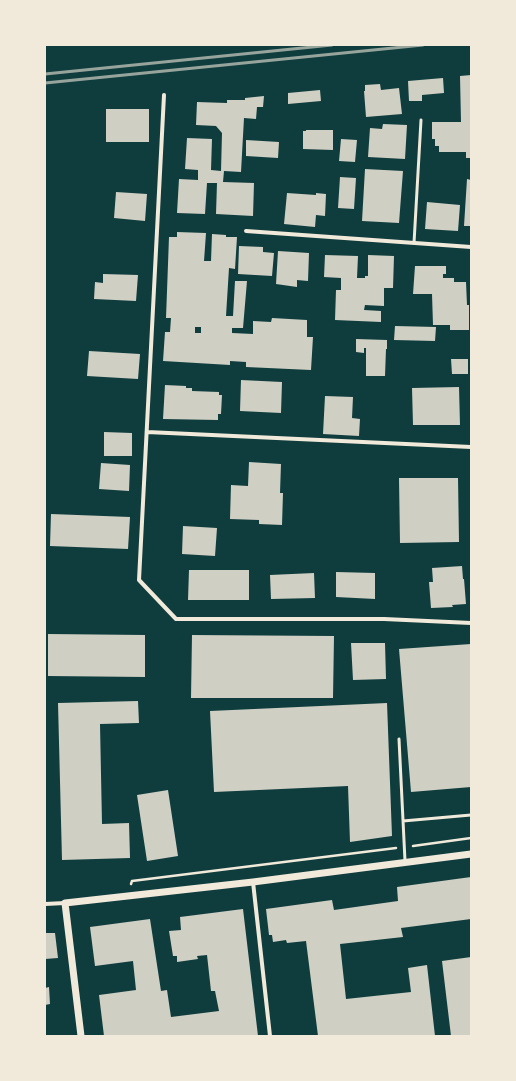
<!DOCTYPE html>
<style>
body{margin:0}
#map{position:relative;width:516px;height:1081px;overflow:hidden;background:#0f3d3e;font-family:"Public Sans",sans-serif}
canvas{display:block}
.frame{position:absolute;inset:0;border:46px solid #f1e9da;pointer-events:none}
</style>
<div id="map">
<canvas width="516" height="1081"></canvas>
<div class="frame"></div>
</div>
<script>
const ctx = document.querySelector('canvas').getContext('2d');
ctx.lineJoin = 'round';
function fill(path, color) {
  ctx.fillStyle = color;
  ctx.fill(path, 'evenodd');
}
function shape(rows) {
  const path = new Path2D();
  for (const r of rows) {
    path.moveTo(r[0], r[1]);
    for (let i = 2; i < r.length; i += 2) path.lineTo(r[i], r[i + 1]);
  }
  return path;
}
function strokePath(path, color, width, dash) {
  ctx.strokeStyle = color;
  ctx.lineWidth = width;
  ctx.lineCap = dash ? 'butt' : 'round';
  ctx.setLineDash(dash || []);
  ctx.stroke(path);
}
fill(shape([
 [471,75,471,158,466,158,466,152,439,152,439,146,435,146,435,139,432,139,432,122,461,122,460,76],
 [443,78,444,93,422,95,422,101,409,101,408,81],
 [380,84,381,90,399,88,402,114,366,117,364,91,365,91,365,85],
 [320,90,321,101,288,104,288,93],
 [264,96,263,107,257,107,256,119,244,118,241,172,224,171,223,182,254,183,253,216,216,214,217,183,207,183,205,214,177,213,179,179,198,180,198,170,185,169,187,138,212,139,211,170,221,171,222,133,216,126,196,125,197,102,227,103,227,100,245,100,245,98],
 [106,109,149,109,149,142,106,142],
 [383,124,407,125,405,159,368,157,370,128,382,129],
 [306,130,333,130,333,150,303,149,303,131,306,131],
 [341,139,357,140,355,162,339,161],
 [246,140,279,142,278,158,246,156],
 [365,169,403,171,399,223,362,221],
 [340,177,356,178,354,209,338,208],
 [467,179,471,180,471,226,464,226],
 [116,192,147,194,145,221,114,218],
 [287,193,316,195,316,193,326,194,325,216,316,215,315,227,284,224],
 [427,202,460,205,458,231,425,229],
 [177,232,206,233,204,261,211,261,212,234,226,235,226,237,237,237,235,269,229,268,226,316,233,316,235,281,247,281,243,328,232,328,232,333,253,334,253,321,271,322,272,318,307,320,307,337,313,337,311,370,246,367,246,362,230,361,230,365,163,361,165,332,170,332,171,318,166,318,169,237,177,237],
 [195,327,201,327,201,333,195,333],
 [239,246,263,247,263,252,274,253,272,276,238,274],
 [278,251,309,253,308,281,297,280,297,287,276,284],
 [325,255,358,256,357,278,365,278,365,276,368,276,368,255,394,256,393,288,384,288,384,306,365,305,364,310,381,311,381,322,335,320,336,290,341,290,341,278,324,277],
 [415,266,446,266,446,274,443,274,443,278,454,278,454,282,466,282,467,305,469,305,469,330,450,330,450,325,433,325,432,294,413,294],
 [103,274,138,275,136,301,94,299,95,282,103,283],
 [395,326,436,327,435,341,394,340],
 [356,339,387,340,387,349,386,349,385,376,366,376,366,348,364,348,364,353,356,352],
 [89,351,140,354,138,379,87,376],
 [451,359,468,359,468,374,452,374],
 [241,380,282,382,281,413,240,411],
 [165,385,186,386,186,388,192,388,192,391,219,392,219,395,222,395,221,414,218,414,218,420,163,419],
 [459,387,460,425,413,425,412,388],
 [325,396,353,397,352,418,360,419,359,436,323,434],
 [104,432,132,433,132,456,104,456],
 [249,462,281,464,280,493,283,493,282,525,259,524,259,520,230,519,231,485,248,486],
 [101,463,130,465,129,491,99,489],
 [399,478,458,478,459,542,400,543],
 [51,514,130,517,128,549,50,546],
 [183,526,217,528,215,556,182,554],
 [462,566,463,579,464,579,466,604,452,605,453,607,431,608,429,582,433,582,432,568],
 [189,570,249,570,249,600,188,600],
 [336,572,375,573,375,599,336,597],
 [314,573,315,598,271,599,270,575],
 [48,634,145,635,145,677,48,676],
 [192,635,334,636,333,698,191,698],
 [351,643,385,643,386,679,353,680],
 [471,644,471,787,411,792,399,649],
 [138,701,139,723,100,724,102,824,129,823,130,858,62,860,58,703],
 [387,703,392,836,350,842,348,786,214,792,210,711],
 [168,790,178,856,147,861,137,795],
 [471,877,471,919,401,928,403,937,340,944,346,999,411,992,408,968,427,965,435,1036,318,1036,306,941,287,943,286,940,273,942,272,935,269,935,266,909,332,900,334,910,398,901,397,887],
 [243,909,258,1036,104,1036,99,995,136,990,133,961,95,966,90,927,150,919,161,991,167,990,171,1017,219,1011,215,991,211,991,207,955,197,956,198,959,177,962,177,956,173,956,169,931,181,930,180,917],
 [45,933,55,933,58,958,45,959],
 [471,957,471,1036,451,1036,442,961],
 [49,987,50,1004,45,1005,45,988]
]), '#cfcfc3');
strokePath(shape([
 [413,846,471,838],
 [131,884,132,881,396,848]
]), '#f1e9da', 2.5);
strokePath(shape([
 [414,243,421,120],
 [399,739,405,861],
 [403,821,471,815]
]), '#f1e9da', 3);
strokePath(shape([
 [164,95,139,580,176,619,384,619,471,623],
 [246,231,471,247],
 [147,432,471,447],
 [253,882,270,1036],
 [45,904,65,903]
]), '#f1e9da', 4);
strokePath(shape([
 [81,1036,65,903,253,882,471,854]
]), '#f1e9da', 7);
strokePath(shape([
 [45,74,332,45],
 [45,83,423,45]
]), '#97a49c', 3);
</script>
